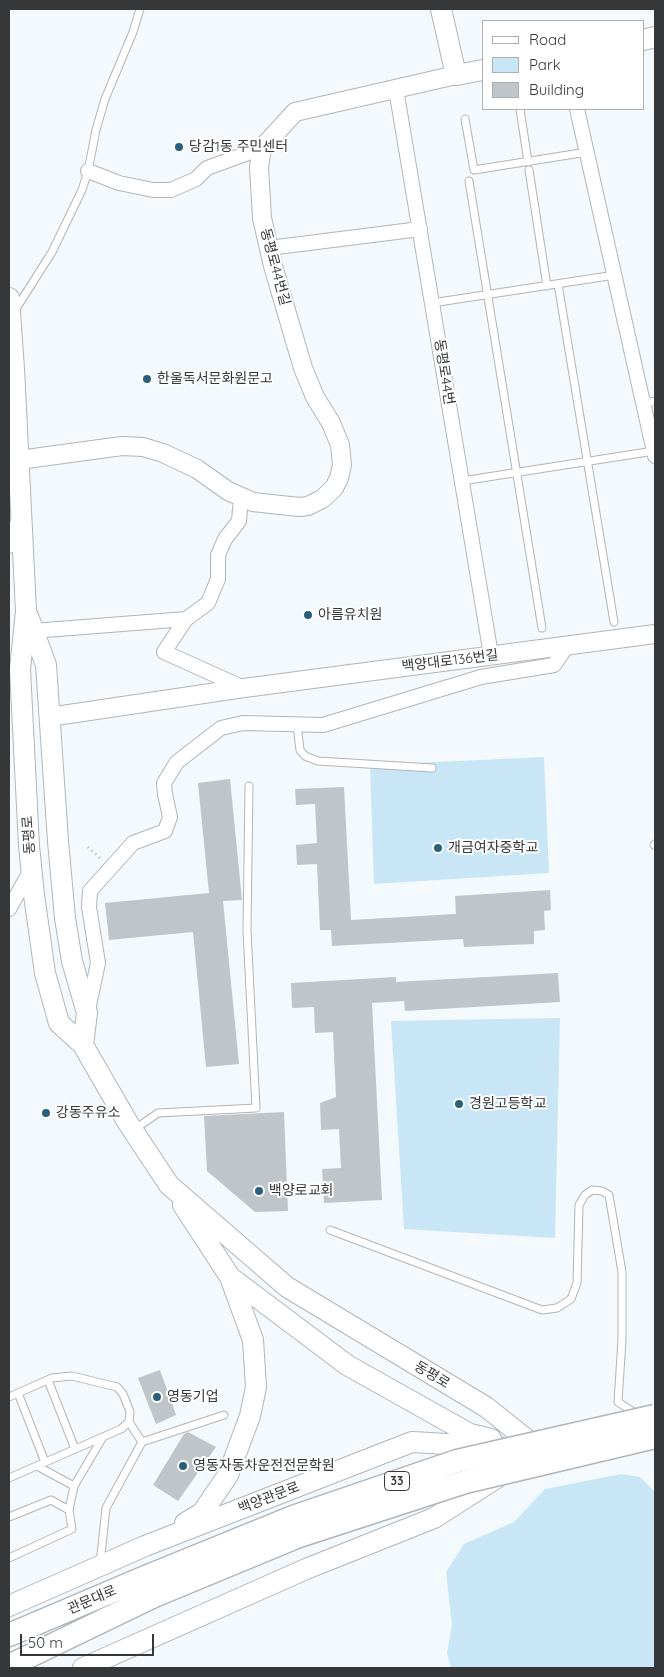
<!DOCTYPE html>
<meta charset="utf-8">
<style>
body{margin:0}
#map{position:relative;width:664px;height:1677px;overflow:hidden;background:#f3f9fd;font-family:Quicksand,sans-serif}
canvas{display:block}
.frame{position:absolute;inset:0;border:10px solid #353739;pointer-events:none}
.legend{position:absolute;left:482px;top:20px;width:162px;height:90px;box-sizing:border-box;background:#fff;border:1px solid #aeafb0;margin:0;padding:6px 9px;list-style:none;font-size:15px;color:#353739}
.legend li{display:flex;align-items:center;gap:10px;height:25px}
.legend b{width:25px;border:1px solid #aeafb0}
.scale{position:absolute;left:20px;top:1634px;width:134px;height:22px;box-sizing:border-box;border:2px solid #353739;border-top:0;padding-left:6px;font-size:15px;line-height:18px;white-space:nowrap;color:#353739;-webkit-text-stroke:4px #fff;paint-order:stroke}
</style>
<div id="map">
<canvas width="664" height="1677"></canvas>
<div class="frame"></div>
<ul class="legend">
<li><b style="height:6px;background:#fff"></b>Road</li>
<li><b style="height:14px;background:#c9e6f7"></b>Park</li>
<li><b style="height:14px;background:#c0c5c9"></b>Building</li>
</ul>
<div class="scale">50 m</div>
</div>
<script>
const ctx = document.querySelector('canvas').getContext('2d');
ctx.lineJoin = 'round';
function fill(path, color) {
  ctx.fillStyle = color;
  ctx.fill(path, 'evenodd');
}
function shape(rows) {
  const path = new Path2D();
  for (const r of rows) {
    path.moveTo(r[0], r[1]);
    for (let i = 2; i < r.length; i += 2) path.lineTo(r[i], r[i + 1]);
  }
  return path;
}
function strokePath(path, color, width, dash) {
  ctx.strokeStyle = color;
  ctx.lineWidth = width;
  ctx.lineCap = dash ? 'butt' : 'round';
  ctx.setLineDash(dash || []);
  ctx.stroke(path);
}
function write(font, color, halo, rows, align = 'center') {
  ctx.font = font + ' Quicksand,"Noto Sans KR",sans-serif';
  ctx.lineWidth = 4;
  ctx.setLineDash([]);
  ctx.textBaseline = 'middle';
  ctx.strokeStyle = halo;
  ctx.fillStyle = color;
  for (const [text, x, y, turn = 0] of rows) {
    ctx.save();
    ctx.translate(x, y);
    ctx.rotate((+turn || 0) * Math.PI / 180);
    ctx.textAlign = isNaN(turn) ? turn : align;
    if (halo) ctx.strokeText(text, 0, 0);
    ctx.fillText(text, 0, 0);
    ctx.restore();
  }
}
fill(shape([
 [544,757,549,873,374,884,370,765],
 [560,1018,555,1238,404,1229,391,1021],
 [621,1474,640,1477,654,1491,655,1668,451,1668,447,1653,452,1625,446,1572,464,1544,514,1522,545,1489]
]), '#c9e6f7');
fill(shape([
 [230,779,242,900,223,901,239,1064,206,1067,193,932,109,940,105,903,209,893,198,783],
 [344,787,351,920,456,914,455,896,550,890,551,910,544,911,545,930,534,931,534,944,464,947,463,939,332,946,331,930,320,930,317,864,297,865,296,845,317,843,315,804,296,805,295,789],
 [558,973,560,1002,405,1011,404,1001,372,1003,382,1200,324,1203,322,1169,341,1168,339,1129,321,1130,320,1103,336,1097,333,1032,315,1033,314,1007,292,1008,291,983,396,977,396,982],
 [284,1112,288,1211,255,1212,207,1171,204,1116],
 [160,1370,176,1415,156,1424,138,1378],
 [188,1432,216,1447,178,1501,153,1485,184,1434]
]), '#c0c5c9');
const service = shape([
 [520,109,528,162],
 [465,119,474,170,587,152],
 [529,170,547,286],
 [469,181,542,628],
 [558,284,614,622],
 [432,303,615,275],
 [14,312,52,252,82,190,88,171,96,130,105,99,133,32,140,9],
 [643,404,655,401],
 [462,481,654,451],
 [297,724,300,750,305,756,318,761,432,768],
 [654,845,655,844],
 [135,1129,158,1113,256,1108,247,931,249,786],
 [330,1230,542,1310,557,1308,571,1299,577,1283,579,1205,585,1195,592,1190,602,1191,609,1195,622,1272,622,1340,618,1402,638,1415],
 [48,1380,75,1449],
 [18,1393,45,1462],
 [9,1397,52,1378,72,1376,117,1387,123,1394,130,1412,129,1422,121,1429,9,1478],
 [142,1442,224,1415],
 [37,1466,74,1486,69,1510],
 [74,1486,103,1437],
 [9,1517,51,1500,69,1510,72,1529,9,1558],
 [100,1564,106,1508,142,1442,129,1422]
]);
const minor = shape([
 [396,89,491,655],
 [577,109,655,456],
 [88,171,119,183,153,190,171,190,196,179,207,168,262,148],
 [269,248,420,229],
 [241,497,239,521,225,539,218,555,218,579,208,603,186,619,164,652,244,688],
 [33,631,186,619],
 [9,909,31,870],
 [88,1010,98,963,89,907,90,891,133,843,165,831,170,817,165,794,164,783,177,762,221,728,243,723,323,725,481,677,554,665,568,645]
]);
const tertiary = shape([
 [19,460,122,446,143,447,163,453,197,469,228,491,253,502,299,507,308,506,322,499,334,488,339,478,342,465,340,445,331,423,315,397,303,368,273,266,262,218,259,167,262,148,295,112,456,75],
 [9,544,21,521],
 [49,717,244,688,655,634]
]);
const secondary = shape([
 [441,9,456,75,483,70],
 [643,40,655,37],
 [9,298,14,369,26,611,20,669,29,846,34,895,45,973,59,1023,83,1045,128,1123,169,1185,287,1287,486,1407,540,1450],
 [28,616,46,665,58,841,65,918,72,961,87,1013,83,1045],
 [183,1205,230,1277,253,1340,256,1387,250,1416,228,1475,202,1513,185,1523],
 [230,1277,347,1365,470,1434,491,1439],
 [9,1606,145,1546,412,1442,499,1447],
 [83,1668,306,1569,434,1518,498,1477]
]);
const trunk = shape([
 [9,1635,148,1576],
 [9,1666,154,1596]
]);
strokePath(service, '#b0b5b9', 9);
strokePath(minor, '#b0b5b9', 16);
strokePath(tertiary, '#b0b5b9', 20);
strokePath(secondary, '#b0b5b9', 22);
strokePath(trunk, '#b0b5b9', 25);
strokePath(shape([
 [88,847,100,858]
]), '#b5babd', 3, [1, 4]);
strokePath(service, '#fff', 7);
strokePath(minor, '#fff', 14);
strokePath(tertiary, '#fff', 18);
strokePath(secondary, '#fff', 20);
strokePath(trunk, '#fff', 22);
const trunkBridge = shape([
 [148,1576,293,1517,457,1461,655,1416],
 [154,1596,299,1536,465,1482,655,1437]
]);
strokePath(trunkBridge, '#b0b5b9', 25, []);
strokePath(trunkBridge, '#fff', 22);
for (const [x, y, r, color] of [
 [179,147,5,"#2a607b"],
 [147,379,5,"#2a607b"],
 [308,615,5,"#2a607b"],
 [438,848,5,"#2a607b"],
 [459,1104,5,"#2a607b"],
 [46,1113,5,"#2a607b"],
 [259,1191,5,"#2a607b"],
 [157,1397,5,"#2a607b"],
 [183,1466,5,"#2a607b"]
]) {
  const dot = new Path2D();
  dot.arc(x, y, r, 0, 2 * Math.PI);
  ctx.fillStyle = color;
  ctx.fill(dot);
  strokePath(dot, '#fff', 2);
}
for (const [x, y, w] of [
 [397,1481,25]
]) {
  const box = new Path2D();
  box.roundRect(x - w / 2, y - 9.5, w, 19, 4);
  ctx.fillStyle = '#fff';
  ctx.fill(box);
  strokePath(box, '#353739', 1);
}
write('bold 12px', '#353739', null, [
 ["33",397,1481]
]);
write('14px', '#353739', '#fff', [
 ["당감1동 주민센터",189,147],
 ["한울독서문화원문고",157,379],
 ["아름유치원",318,615],
 ["개금여자중학교",448,848],
 ["경원고등학교",469,1104],
 ["강동주유소",56,1113],
 ["백양로교회",269,1191],
 ["영동기업",167,1397],
 ["영동자동차운전전문학원",193,1466]
], 'left');
write('14px', '#353739', '#fff', [
 ["동평로44번길",275,267,75],
 ["동평로44번",444,372,81],
 ["백양대로136번길",450,661,-7],
 ["동평로",29,835,-94],
 ["동평로",432,1375,31],
 ["백양관문로",269,1498,-21],
 ["관문대로",92,1600,-23]
]);
</script>
